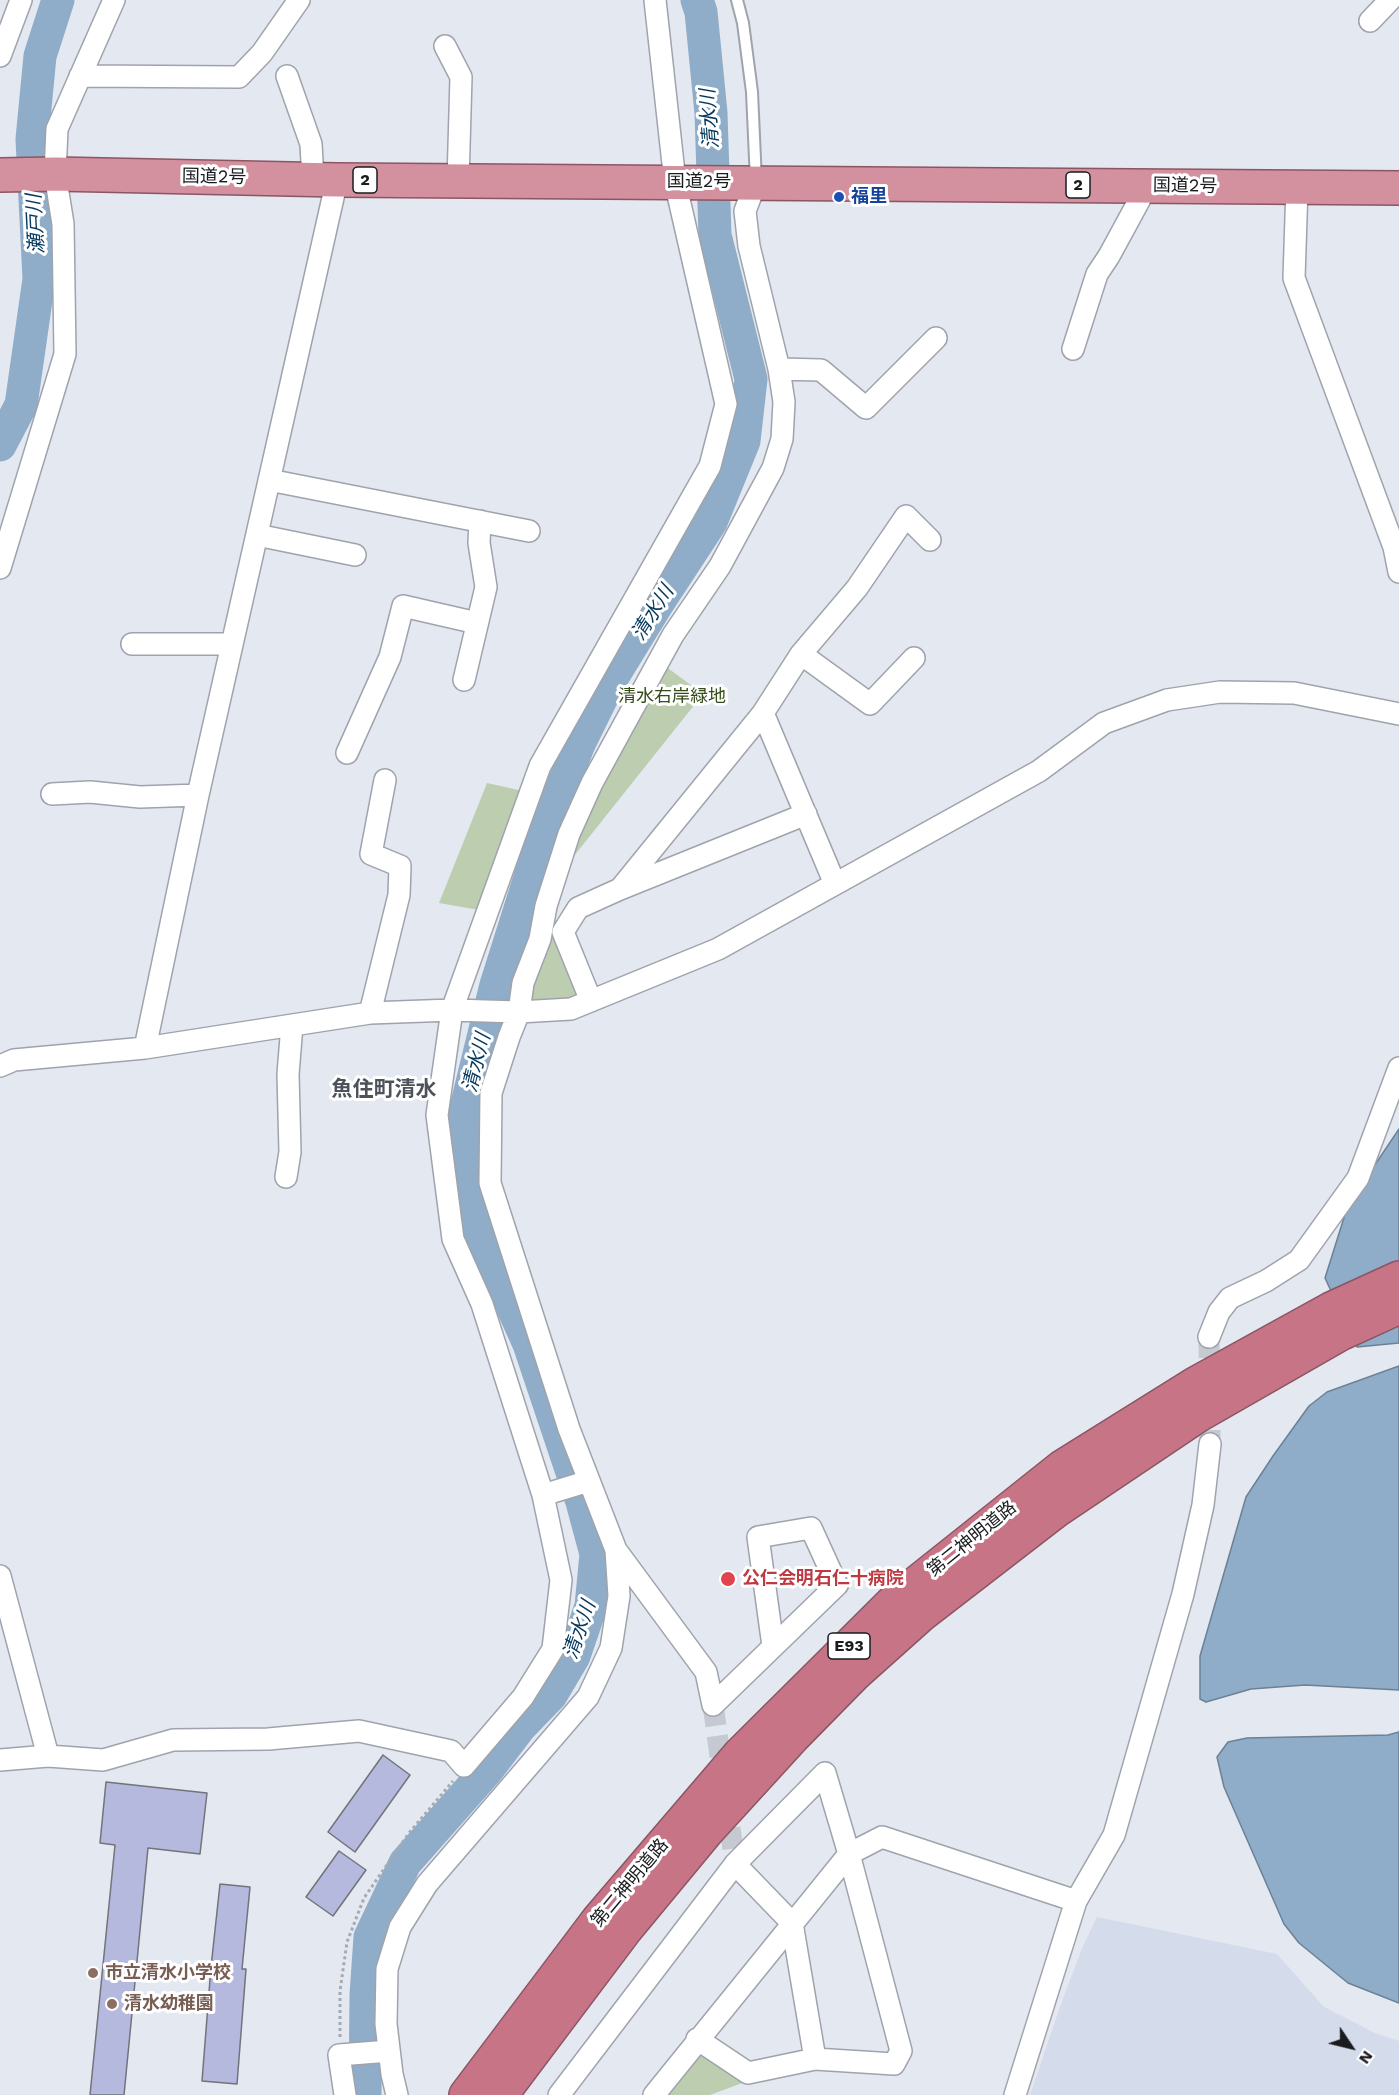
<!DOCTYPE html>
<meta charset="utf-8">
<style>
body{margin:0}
#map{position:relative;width:1399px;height:2095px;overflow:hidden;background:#e3e8f1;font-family:"Work Sans",sans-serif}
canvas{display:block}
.north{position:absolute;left:1321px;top:2017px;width:60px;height:60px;-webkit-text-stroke:4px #fff;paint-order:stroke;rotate:125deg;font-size:16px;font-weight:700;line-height:24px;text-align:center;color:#191b1e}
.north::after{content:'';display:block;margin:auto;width:21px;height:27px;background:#191b1e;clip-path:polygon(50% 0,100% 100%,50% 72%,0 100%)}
</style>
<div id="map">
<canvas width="1399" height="2095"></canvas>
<div class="north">N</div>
</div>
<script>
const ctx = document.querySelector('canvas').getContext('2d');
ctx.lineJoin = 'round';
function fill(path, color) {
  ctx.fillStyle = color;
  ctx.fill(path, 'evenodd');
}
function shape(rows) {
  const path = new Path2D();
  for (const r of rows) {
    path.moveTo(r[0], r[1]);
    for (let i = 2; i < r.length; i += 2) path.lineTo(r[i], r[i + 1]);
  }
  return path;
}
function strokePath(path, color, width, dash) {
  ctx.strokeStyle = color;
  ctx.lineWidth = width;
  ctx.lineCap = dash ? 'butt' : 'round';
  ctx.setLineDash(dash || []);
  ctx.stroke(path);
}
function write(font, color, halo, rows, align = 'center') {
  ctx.font = font + ' "Work Sans","Noto Sans JP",sans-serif';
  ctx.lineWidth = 6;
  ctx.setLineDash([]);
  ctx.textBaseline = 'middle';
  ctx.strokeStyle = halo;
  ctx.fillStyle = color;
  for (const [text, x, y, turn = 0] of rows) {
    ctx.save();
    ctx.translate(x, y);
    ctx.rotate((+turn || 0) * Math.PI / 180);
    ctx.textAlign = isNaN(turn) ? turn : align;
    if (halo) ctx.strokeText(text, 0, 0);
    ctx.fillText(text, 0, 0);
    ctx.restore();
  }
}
fill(shape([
 [1097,1917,1277,1954,1324,2007,1375,2033,1399,2041,1399,2095,1030,2095,1061,2004,1083,1946]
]), '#d4dbeb');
fill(shape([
 [665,666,703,694,570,861,605,774],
 [487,783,523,791,479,910,439,903],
 [554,933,579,993,574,999,526,1005,530,982],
 [710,2055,745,2082,710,2095,666,2095,696,2056]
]), '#bdcdaf');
const water = shape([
 [1399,1129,1399,1343,1357,1347,1325,1278,1348,1205,1399,1129],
 [1399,1366,1399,1690,1305,1685,1251,1689,1206,1702,1200,1699,1200,1656,1246,1497,1273,1456,1309,1406,1327,1392,1399,1366],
 [1399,1732,1399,2003,1348,1983,1299,1943,1284,1924,1224,1787,1217,1757,1228,1742,1247,1738,1388,1735,1399,1732]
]);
fill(water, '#8fadc8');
strokePath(water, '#6c8195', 1.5);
strokePath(shape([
 [0,445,21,405,39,279,32,139,40,56,58,0],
 [365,2095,366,1995,370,1937,405,1863,488,1769,520,1727,551,1695,574,1656,591,1606,596,1554,582,1502,529,1344,477,1228,462,1124,496,985,544,833,579,744,609,683,658,603,711,522,744,441,751,379,715,235,711,113,701,12,697,0]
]), '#8fadc8', 33);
const building = shape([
 [383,1755,410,1775,355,1852,328,1832,383,1755],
 [106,1782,207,1793,200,1854,148,1848,124,2095,90,2095,115,1845,100,1843,106,1782],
 [339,1851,366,1870,333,1916,306,1897,339,1851],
 [220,1884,250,1887,242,1969,246,1969,237,2084,202,2081,211,1967,220,1884]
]);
fill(building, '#b5b9dd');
strokePath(building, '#72737c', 1.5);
strokePath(shape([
 [1209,1337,1210,1444],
 [713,1705,735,1864]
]), '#c5c9d1', 21, [21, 10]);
const service = shape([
 [737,0,743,23,752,92,756,181]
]);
const minor = shape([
 [1370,21,1390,0],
 [445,46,461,77,458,181],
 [0,56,21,0],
 [80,76,239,77,262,53,299,0],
 [287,76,311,144,313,180],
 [1297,187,1294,278,1394,547,1399,572],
 [1073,349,1097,274,1109,256,1147,186],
 [779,369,821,370,866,408,936,338],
 [269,480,529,531],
 [257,535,355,555],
 [0,568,65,354,63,224,55,174,57,129,114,0],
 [132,644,232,644],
 [801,654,870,704,914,658],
 [464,680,486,587,479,543,480,521],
 [763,713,801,654,857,588,906,516,930,540],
 [347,753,390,657,403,606,477,623],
 [52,794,90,792,140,797,198,795],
 [620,889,763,713,835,884],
 [591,1001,563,932,578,908,620,889,806,814],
 [370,1013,399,895,400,866,371,854,385,780],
 [145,1048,198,795,337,180],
 [0,1066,14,1060,145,1048,370,1013,452,1010,519,1012,571,1009,718,949,1039,771,1104,723,1167,700,1220,692,1294,693,1399,714],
 [286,1177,290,1152,288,1074,292,1025],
 [1209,1337,1219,1312,1230,1298,1266,1281,1299,1260,1358,1178,1399,1068],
 [543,1495,589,1481],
 [616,1550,706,1672,713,1705],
 [0,1576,48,1756],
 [713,1705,837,1585,811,1528,758,1537,773,1646],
 [0,1760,48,1756,103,1760,173,1740,268,1739,359,1731,451,1751,464,1766,523,1697,553,1649,561,1580,543,1495,482,1304,453,1239,437,1115,452,1010,540,766,710,466,726,404,675,182,655,0],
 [735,1864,792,1923,815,2059],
 [345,2095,339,2055,389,2051],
 [397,2095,392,2074,386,2024,387,1969,400,1927,427,1884,588,1697,611,1648,619,1596,616,1550,569,1429,490,1183,491,1093,509,1037,519,1012,523,983,540,939,546,906,569,834,592,783,673,635,720,566,773,468,782,439,784,402,779,369,749,246,745,211,756,182],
 [559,2095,735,1864,825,1773,849,1854,901,2051,894,2064,815,2059,748,2073,697,2039],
 [654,2095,849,1854,882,1837,1076,1901],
 [1015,2095,1076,1901,1114,1835,1183,1594,1203,1505,1210,1444]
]);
const trunk = shape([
 [0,175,55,174,337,180,1399,188]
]);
const motorway = shape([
 [466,2095,598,1920,740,1754,895,1600,1062,1467,1195,1384,1331,1309,1399,1278],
 [501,2095,626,1929,708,1830,793,1737,855,1674,921,1615,1057,1510,1197,1416,1342,1333,1399,1307]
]);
strokePath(service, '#9fa3ac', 14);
strokePath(minor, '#9fa3ac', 24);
strokePath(trunk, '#8b5562', 36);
strokePath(motorway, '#8b5562', 36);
strokePath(shape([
 [340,2037,340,1991,347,1942,364,1898,409,1833,453,1781]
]), '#a6aab1', 3, [3, 3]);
strokePath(service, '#fff', 10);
strokePath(minor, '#fff', 21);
strokePath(trunk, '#d3909f', 33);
strokePath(motorway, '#c87487', 33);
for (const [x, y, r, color] of [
 [839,197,6,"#1a4fb4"],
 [728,1579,8,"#e0444e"],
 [93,1973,6,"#8d6e63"],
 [112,2004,6,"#8d6e63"]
]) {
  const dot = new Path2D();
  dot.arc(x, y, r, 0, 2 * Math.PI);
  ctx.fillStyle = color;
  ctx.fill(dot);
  strokePath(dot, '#fff', 2);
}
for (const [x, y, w] of [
 [365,180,24],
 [1078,185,24],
 [849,1646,42]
]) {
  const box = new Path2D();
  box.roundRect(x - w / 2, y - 13, w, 26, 4.5);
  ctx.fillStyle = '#fff';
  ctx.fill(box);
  strokePath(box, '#191b1e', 1.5);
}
write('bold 16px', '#191b1e', null, [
 ["2",365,180],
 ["2",1078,185],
 ["E93",849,1646]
]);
write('18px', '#191b1e', '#fff', [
 ["国道2号",214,177,1],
 ["国道2号",699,182],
 ["国道2号",1185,186,1],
 ["第二神明道路",972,1539,-39],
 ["第二神明道路",630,1883,-50]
]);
write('bold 18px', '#164399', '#fff', [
 ["福里",851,197]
], 'left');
write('18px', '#354c18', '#fff', [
 ["清水右岸緑地",672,697]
]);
write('bold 18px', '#be3a42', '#fff', [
 ["公仁会明石仁十病院",742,1579]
], 'left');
write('bold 18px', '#785e54', '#fff', [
 ["市立清水小学校",105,1973],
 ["清水幼稚園",124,2004]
], 'left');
write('italic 20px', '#05395d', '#fff', [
 ["清水川",710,119,-94],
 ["瀬戸川",36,224,-93],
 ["清水川",653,613,-58],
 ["清水川",477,1063,-76],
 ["清水川",580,1630,-71]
]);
write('bold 21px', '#4e525a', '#fff', [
 ["魚住町清水",384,1090]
]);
</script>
